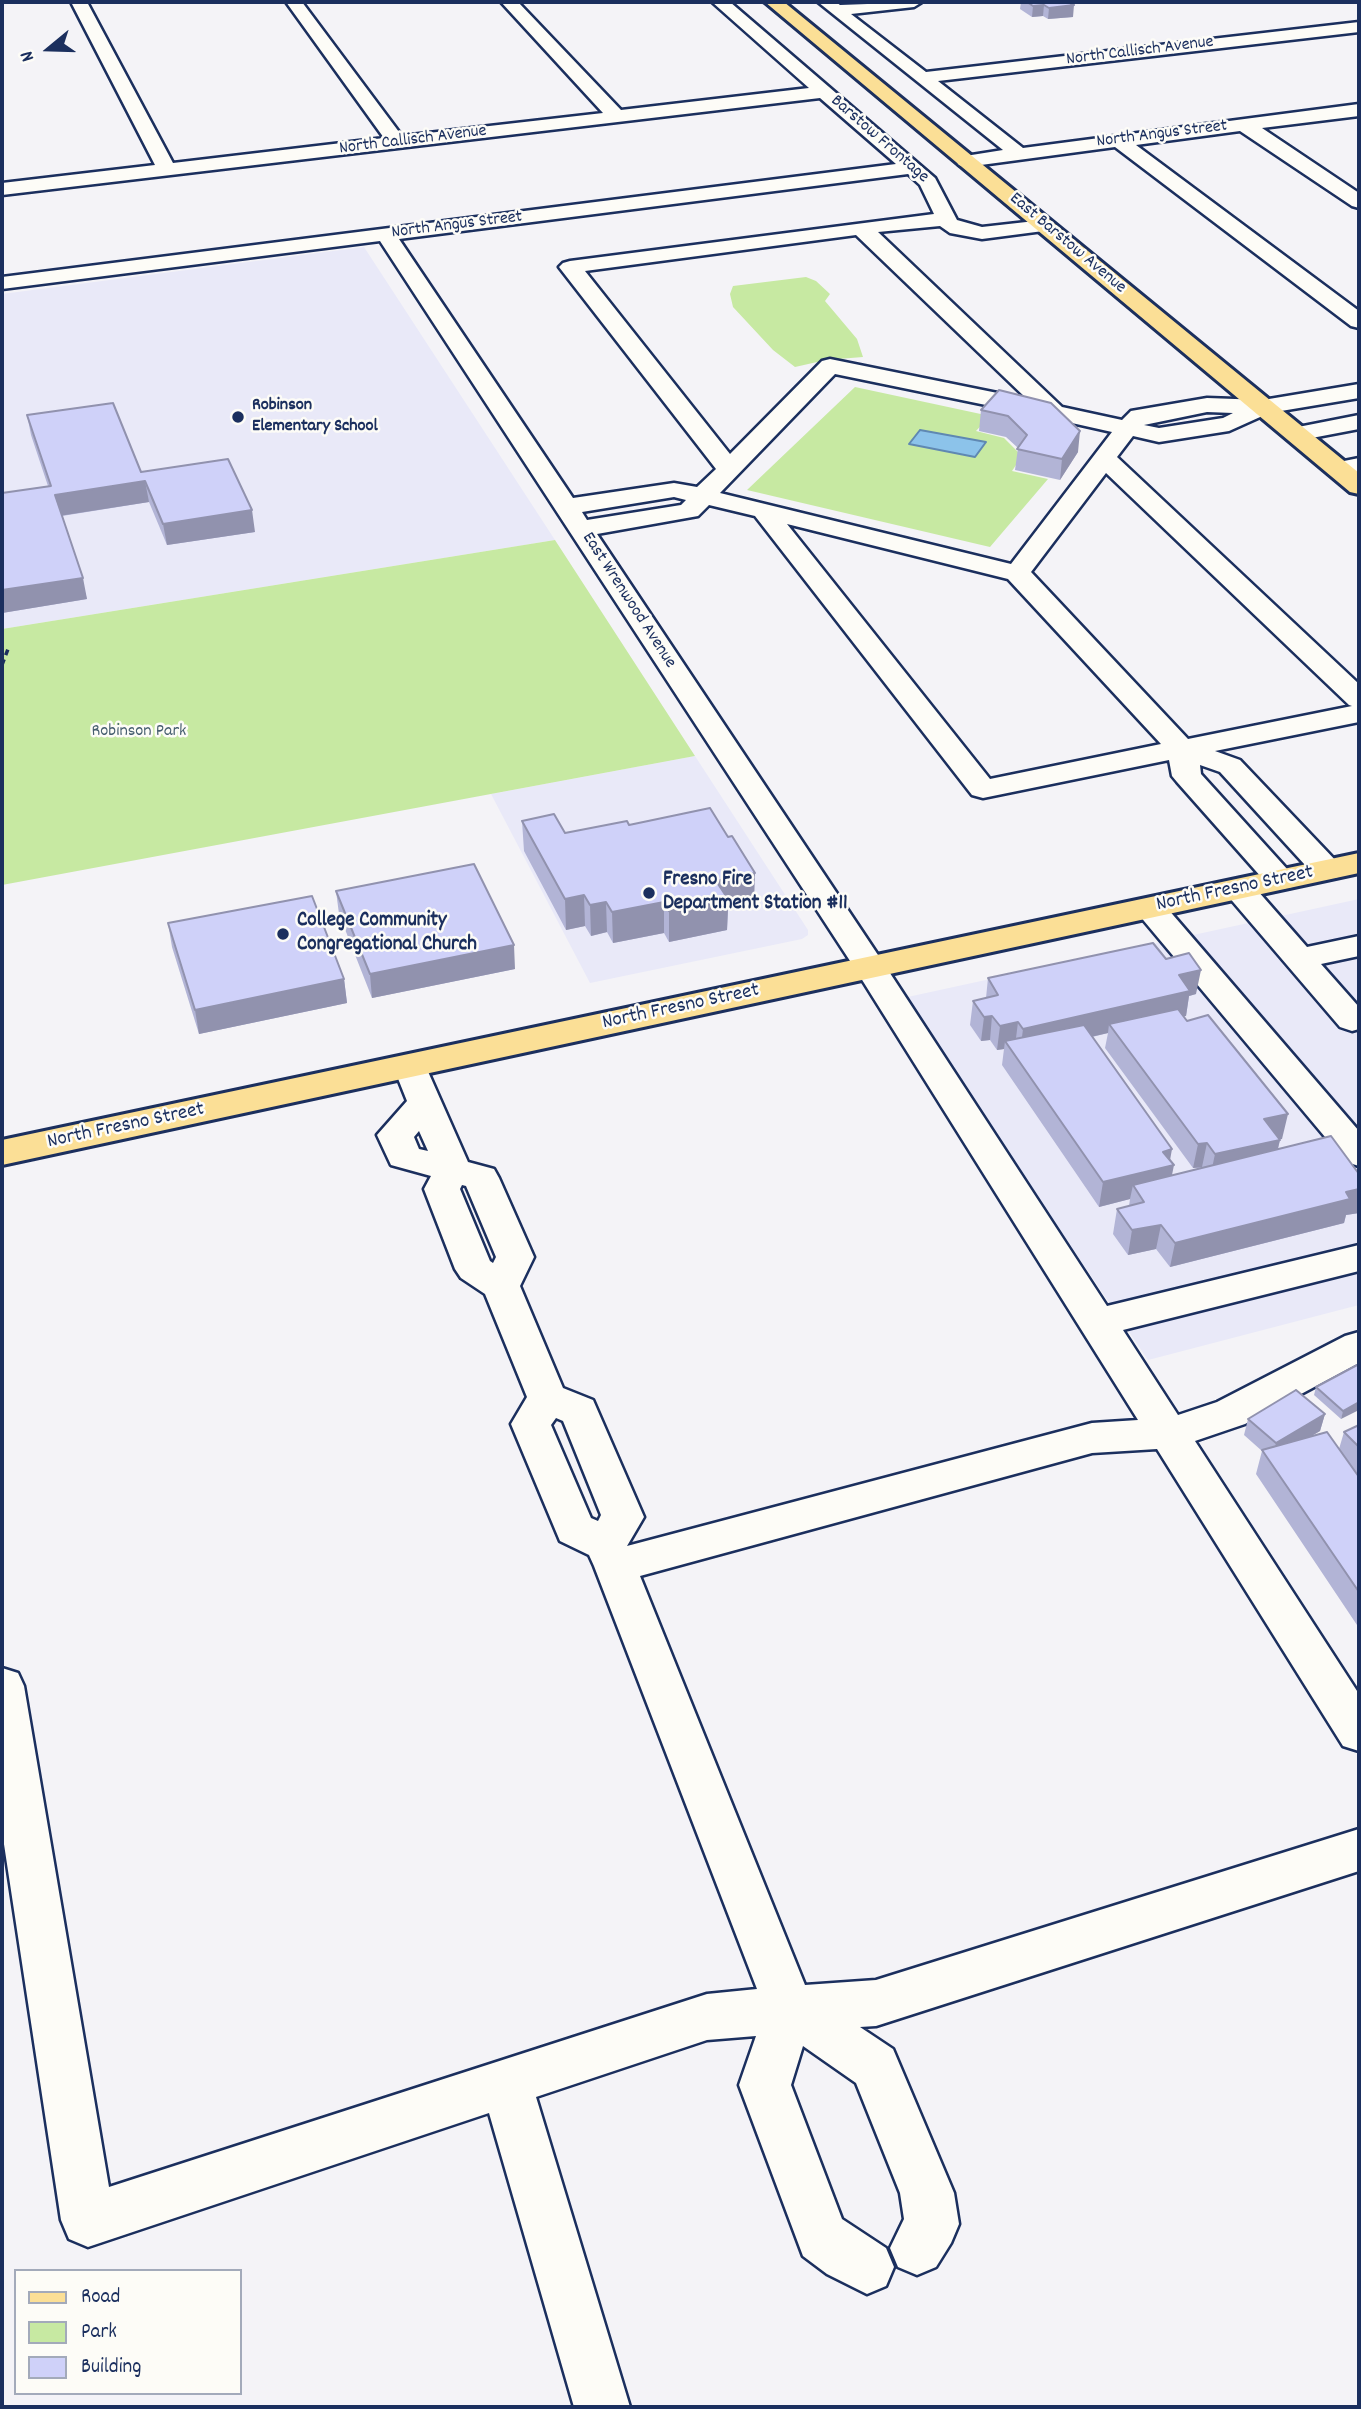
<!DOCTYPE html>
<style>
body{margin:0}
#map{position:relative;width:1361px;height:2409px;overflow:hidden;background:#f4f3f7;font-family:Dekko,sans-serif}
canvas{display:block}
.frame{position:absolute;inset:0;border:4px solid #1b2f5e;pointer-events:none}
.legend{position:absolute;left:14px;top:2269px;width:228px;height:126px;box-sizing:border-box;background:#fdfcf7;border:2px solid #a3aaba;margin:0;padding:9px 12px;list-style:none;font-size:21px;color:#1b2f5e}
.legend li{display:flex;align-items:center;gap:14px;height:35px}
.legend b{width:35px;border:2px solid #a3aaba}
.north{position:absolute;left:14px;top:14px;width:70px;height:70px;-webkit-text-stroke:5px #fdfcf7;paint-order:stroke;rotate:251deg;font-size:19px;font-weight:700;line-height:28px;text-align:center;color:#1b2f5e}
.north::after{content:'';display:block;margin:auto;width:24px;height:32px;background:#1b2f5e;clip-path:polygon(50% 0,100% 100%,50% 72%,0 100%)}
</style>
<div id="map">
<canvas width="1361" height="2409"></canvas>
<div class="frame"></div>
<ul class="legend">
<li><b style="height:9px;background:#fbdf96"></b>Road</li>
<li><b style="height:19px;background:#c7e9a2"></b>Park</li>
<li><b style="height:19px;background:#cfd1f9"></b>Building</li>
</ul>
<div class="north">N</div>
</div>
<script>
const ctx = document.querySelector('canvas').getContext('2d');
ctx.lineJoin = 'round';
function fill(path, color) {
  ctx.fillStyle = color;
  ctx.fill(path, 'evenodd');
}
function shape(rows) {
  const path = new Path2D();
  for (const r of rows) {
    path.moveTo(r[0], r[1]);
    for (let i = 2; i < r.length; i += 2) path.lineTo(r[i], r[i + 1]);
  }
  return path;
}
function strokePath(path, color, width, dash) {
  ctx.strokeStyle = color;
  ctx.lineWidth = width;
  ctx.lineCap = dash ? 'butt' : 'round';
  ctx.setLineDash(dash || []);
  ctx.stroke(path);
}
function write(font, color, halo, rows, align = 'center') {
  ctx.font = font + ' Dekko,sans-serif';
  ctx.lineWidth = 5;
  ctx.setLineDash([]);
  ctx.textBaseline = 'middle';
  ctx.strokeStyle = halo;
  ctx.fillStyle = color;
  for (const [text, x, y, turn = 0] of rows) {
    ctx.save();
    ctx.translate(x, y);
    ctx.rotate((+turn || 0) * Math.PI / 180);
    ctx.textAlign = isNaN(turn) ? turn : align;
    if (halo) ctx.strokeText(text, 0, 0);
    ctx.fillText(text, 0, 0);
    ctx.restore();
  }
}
fill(shape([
 [364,247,555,540,2,629,2,294],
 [695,756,808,930,808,935,802,939,590,983,491,794],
 [1359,899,1359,1305,1148,1360,903,998]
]), '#e9e9f8');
fill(shape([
 [806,277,816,281,830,294,825,301,857,339,863,357,826,360,795,367,773,350,733,307,730,294,733,286],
 [855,387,990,416,976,431,1004,438,1022,456,1012,471,1048,479,990,547,747,490],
 [555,540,695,756,2,885,2,629]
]), '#c7e9a2');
const water = shape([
 [920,430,986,442,975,457,909,444,920,430]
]);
fill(water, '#8cc3ea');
strokePath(water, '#5f88b2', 2);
const minor = shape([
 [71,2,87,2,173,163,384,138,286,2,302,2,402,136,603,113,501,2,518,2,621,110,809,88,712,2,730,2,935,178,957,220,982,227,1044,220,1051,222,1054,226,1051,230,982,239,950,233,940,226,878,232,1062,407,1122,420,1131,411,1207,398,1263,400,1359,384,1359,398,1269,413,1229,431,1159,442,1133,436,1117,457,1359,684,1359,722,1215,751,1240,760,1338,863,1343,870,1338,877,1327,879,1316,877,1220,772,1200,765,1201,774,1297,880,1292,887,1281,889,1270,887,1177,782,1172,776,1169,760,983,798,972,795,755,516,709,505,698,516,597,534,886,967,1107,1306,1359,1245,1359,1271,1123,1330,1178,1415,1217,1402,1345,1336,1359,1332,1359,1363,1245,1424,1195,1441,1359,1694,1359,1751,1343,1746,1157,1449,1092,1453,640,1576,805,1985,876,1980,1359,1829,1359,1871,876,2026,860,2027,893,2049,954,2193,959,2224,951,2243,936,2267,917,2275,898,2267,890,2248,904,2219,900,2193,856,2083,803,2046,791,2085,842,2219,886,2248,894,2267,886,2286,867,2294,827,2274,803,2256,739,2085,756,2036,707,2040,536,2097,630,2407,574,2407,489,2113,88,2247,69,2239,61,2220,2,1831,2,1668,18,1673,24,1686,109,2187,707,1994,757,1989,594,1566,589,1555,560,1541,511,1424,527,1397,485,1294,461,1278,455,1269,424,1189,431,1176,391,1165,377,1135,407,1101,393,1066,398,1058,410,1055,422,1058,468,1162,494,1169,499,1178,534,1257,520,1286,563,1388,593,1400,644,1517,627,1546,1092,1423,1138,1420,854,967,380,241,2,289,2,277,896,164,820,98,2,195,2,183,155,165,71,2],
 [908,174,920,185,934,214,570,261,563,263,559,267,716,469,697,487,674,483,573,498,399,239,908,174],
 [856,235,1027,399,830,359,822,361,730,454,585,271,856,235],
 [835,374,1054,419,1112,432,1011,564,720,493,835,374],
 [1207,412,1233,413,1223,418,1159,428,1144,425,1207,412],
 [1106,473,1349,705,1352,706,1188,739,1031,572,1106,473],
 [674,497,686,500,681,505,587,520,582,512,674,497],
 [787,524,1008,579,1161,744,990,779,787,524],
 [419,1131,428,1151,419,1149,414,1137,419,1131],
 [462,1185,466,1186,496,1257,493,1263,490,1261,460,1189,462,1185],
 [556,1418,563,1421,601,1515,598,1521,591,1518,551,1425,556,1418],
 [818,2,836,2,840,5,922,2,914,7,851,14,926,72,1359,22,1359,32,938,81,1023,148,1359,104,1359,116,1262,128,1359,193,1359,208,1352,206,1240,131,1136,145,1359,311,1359,328,1351,326,1115,147,966,167,959,165,956,161,959,157,1003,150,818,2],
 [1359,415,1359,429,1296,441,1288,439,1284,434,1288,429,1359,415],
 [1359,458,1359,472,1338,476,1329,474,1326,469,1329,464,1359,458],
 [1239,880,1250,882,1307,947,1359,936,1359,956,1321,964,1359,1007,1359,1029,1352,1031,1340,1027,1228,896,1223,889,1228,882,1239,880],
 [1150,898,1161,901,1359,1131,1359,1166,1346,1162,1139,915,1134,908,1139,901,1150,898]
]);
const major = shape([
 [765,2,784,2,1359,473,1359,494,1350,492,765,2],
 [1359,853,1359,873,2,1165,2,1140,1359,853]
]);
strokePath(minor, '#1b2f5e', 5);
strokePath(major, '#1b2f5e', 6);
strokePath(shape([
 [2,665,8,649]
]), '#1b2f5e', 3.5, [6, 4.5]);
fill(minor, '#fdfcf7');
fill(major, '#fbdf96');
fill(shape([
 [1021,2,1068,2,1073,17,1048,19,1043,16,1032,17,1020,9],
 [999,390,1078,452,1060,480,1015,470,1018,448,1006,437,979,431,981,410],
 [27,415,141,472,255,532,167,545,149,502,62,516,87,599,2,613,2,493,48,486,31,435],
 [522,821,565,833,629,825,754,904,728,909,727,930,669,942,664,933,613,943,607,932,591,936,585,926,566,930,524,851],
 [336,891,515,969,372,998,339,914],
 [168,923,344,979,347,1003,199,1034,172,947],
 [988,978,1196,994,1189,996,1186,1016,1184,1016,1282,1139,1280,1139,1278,1149,1359,1174,1359,1213,1346,1215,1344,1223,1170,1267,1156,1249,1128,1255,1113,1234,1117,1209,1129,1206,1130,1199,1099,1207,1002,1065,1004,1049,997,1050,990,1040,981,1041,970,1025,973,1001,986,998],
 [1108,1033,1105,1048,1193,1168,1202,1168,1172,1175,1170,1160,1092,1037],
 [1359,1364,1341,1419,1314,1395,1316,1387],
 [1325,1414,1320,1431,1310,1437,1339,1449,1344,1432,1359,1425,1359,1628,1256,1474,1262,1451,1244,1435,1248,1419]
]), '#b2b4d6');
fill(shape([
 [1044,5,1043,16,1032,17,1033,6],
 [1074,5,1073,17,1048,19,1049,8],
 [1080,431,1078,452,1060,480,1062,459],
 [145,481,149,502,59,516,55,495],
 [252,510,255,532,167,545,163,524],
 [83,578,87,599,2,613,2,590],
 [755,873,754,904,728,909,727,930,669,942,669,911,716,881],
 [584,895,585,926,566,930,565,899],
 [606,902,607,932,591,936,590,905],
 [664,902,664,933,613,943,612,912],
 [514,945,515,969,372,998,370,974],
 [1201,970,1196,994,1189,996,1186,1016,1115,1031,1109,1024,1108,1033,1020,1053,1023,1029,1179,975],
 [344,979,347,1003,199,1034,195,1010],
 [992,1016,990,1040,981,1041,984,1017],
 [1018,1022,1015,1046,1005,1041,1004,1049,997,1050,1000,1026],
 [1288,1114,1282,1139,1258,1143,1264,1119],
 [1280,1140,1274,1164,1210,1178,1215,1154],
 [1207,1143,1202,1167,1193,1168,1198,1144],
 [1172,1149,1169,1166,1174,1165,1169,1190,1133,1185,1130,1199,1099,1207,1103,1182,1163,1152],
 [1359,1189,1359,1213,1346,1215,1344,1223,1170,1267,1175,1243,1346,1192],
 [1161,1225,1156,1249,1128,1255,1132,1230],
 [1359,1402,1359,1410,1341,1419,1343,1411],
 [1325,1414,1320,1431,1272,1459,1276,1443]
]), '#9192ae');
const building = shape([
 [1027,2,1068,2,1074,5,1049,8,1044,5,1033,6,1027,2],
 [999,390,1051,403,1080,431,1062,459,1017,449,1027,435,1008,416,981,410,999,390],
 [113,403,141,472,228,459,252,510,163,524,145,481,55,495,83,578,2,590,2,493,51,486,27,415,113,403],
 [710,808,728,837,732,836,755,873,716,881,728,899,669,911,664,902,612,912,606,902,590,905,584,895,565,899,522,821,554,814,565,833,627,821,629,825,710,808],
 [474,864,514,945,370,974,336,891,474,864],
 [312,896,344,979,195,1010,168,923,312,896],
 [1153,943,1166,959,1189,953,1201,970,1179,975,1190,991,1023,1029,1018,1022,1000,1026,992,1016,984,1017,973,1001,998,995,988,978,1153,943],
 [1178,1009,1187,1021,1208,1015,1288,1114,1264,1119,1280,1140,1215,1154,1207,1143,1198,1144,1109,1024,1178,1009],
 [1084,1025,1172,1149,1163,1152,1174,1165,1103,1182,1005,1041,1084,1025],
 [1331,1136,1359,1174,1359,1189,1346,1192,1350,1199,1175,1243,1161,1225,1132,1230,1117,1209,1144,1202,1133,1185,1331,1136],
 [1359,1364,1359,1402,1343,1411,1316,1387,1359,1364],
 [1296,1390,1325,1414,1276,1443,1248,1419,1296,1390],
 [1359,1425,1359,1447,1344,1432,1359,1425],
 [1327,1432,1359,1477,1359,1592,1262,1450,1327,1432]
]);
fill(building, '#cfd1f9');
strokePath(building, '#9192ae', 2);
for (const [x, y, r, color] of [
 [238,417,7,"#1b2f5e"],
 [649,893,7,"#1b2f5e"],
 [283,934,7,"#1b2f5e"]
]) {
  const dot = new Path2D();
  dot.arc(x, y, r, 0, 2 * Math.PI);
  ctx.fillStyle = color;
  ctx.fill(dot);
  strokePath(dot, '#fdfcf7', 2.5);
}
write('18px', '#1b2f5e', '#fdfcf7', [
 ["North Callisch Avenue",1140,52,-7],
 ["North Angus Street",1162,135,-7],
 ["Barstow Frontage",879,140,41],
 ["North Callisch Avenue",413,141,-7],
 ["North Angus Street",457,226,-7],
 ["East Barstow Avenue",1067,244,40],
 ["East Wrenwood Avenue",628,601,57]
]);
write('bold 18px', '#1b2f5e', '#fdfcf7', [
 ["Robinson",252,407],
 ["Elementary School",252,428]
], 'left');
write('18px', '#465e6f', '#fdfcf7', [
 ["Robinson Park",139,733]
]);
write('bold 21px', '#1b2f5e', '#fdfcf7', [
 ["Fresno Fire",663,881],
 ["Department Station #11",663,905],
 ["College Community",297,922],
 ["Congregational Church",297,946]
], 'left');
write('21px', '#1b2f5e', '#fdfcf7', [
 ["North Fresno Street",1235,890,-12],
 ["North Fresno Street",681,1008,-12],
 ["North Fresno Street",126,1127,-12]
]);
</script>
